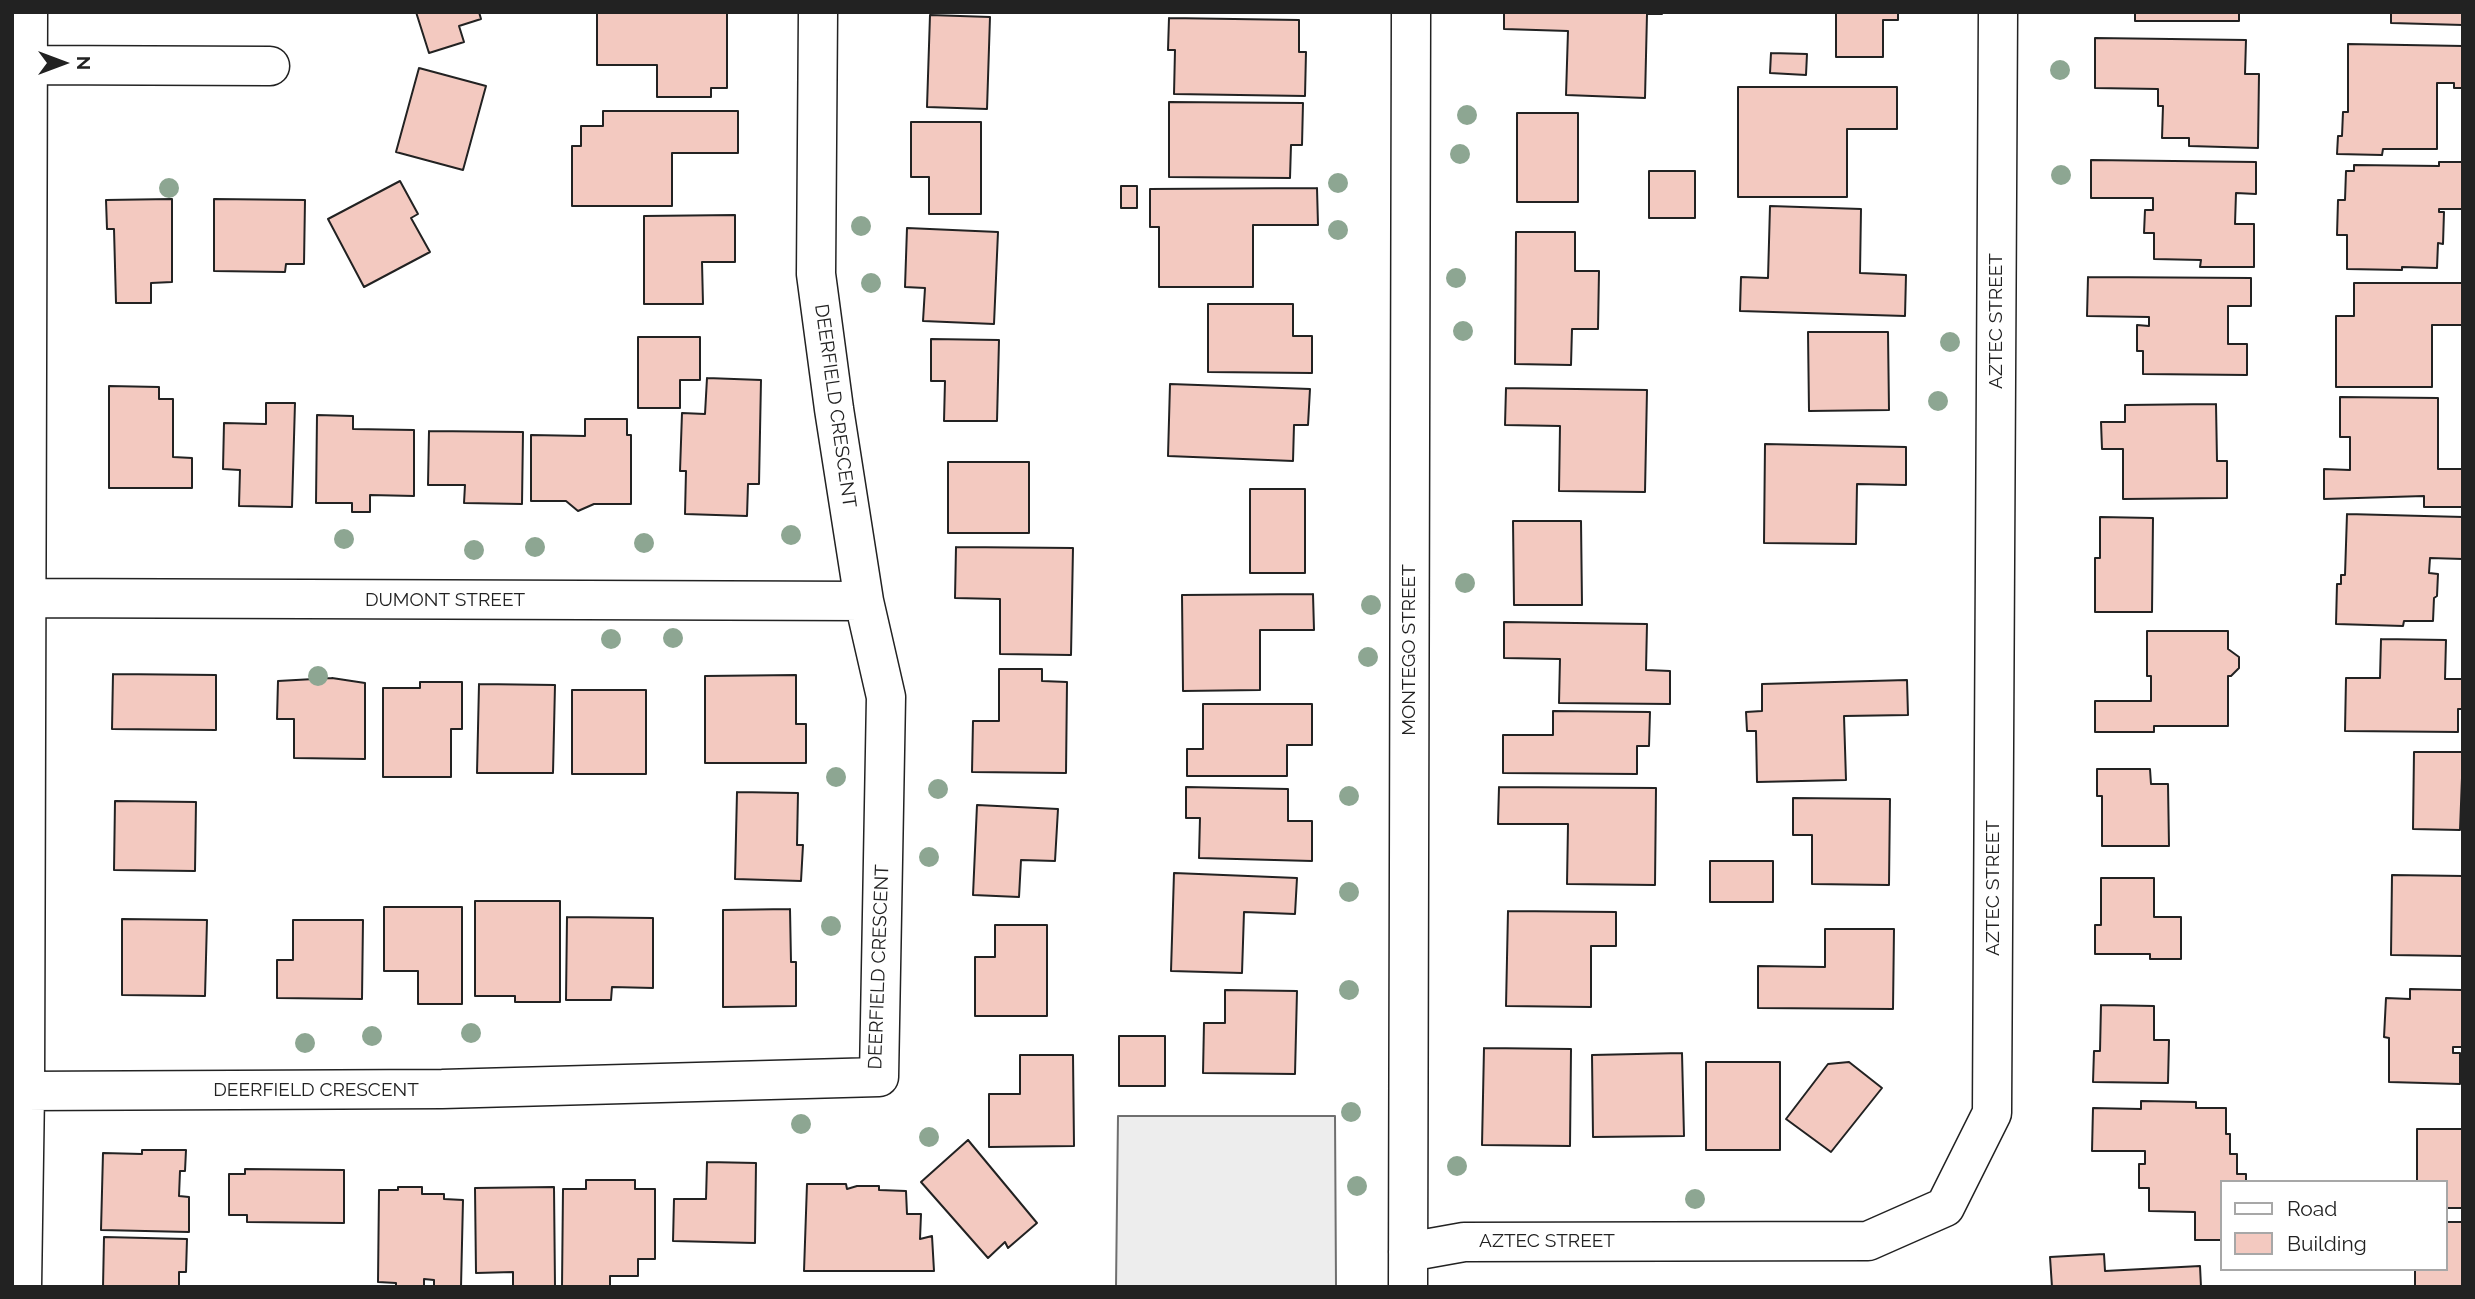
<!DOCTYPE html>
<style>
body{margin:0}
#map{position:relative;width:2475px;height:1299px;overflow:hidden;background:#fff;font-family:Raleway,sans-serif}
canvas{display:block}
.frame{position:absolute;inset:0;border:14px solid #222;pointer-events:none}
.legend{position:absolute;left:2220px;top:1180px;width:228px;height:91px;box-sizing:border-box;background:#fff;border:2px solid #a7a7a7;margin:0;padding:9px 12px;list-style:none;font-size:21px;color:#222}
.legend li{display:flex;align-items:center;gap:14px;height:35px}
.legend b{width:35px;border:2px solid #a7a7a7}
.north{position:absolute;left:28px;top:28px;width:70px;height:70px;-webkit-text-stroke:5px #fff;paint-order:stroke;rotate:90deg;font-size:19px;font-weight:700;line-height:28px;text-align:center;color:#222}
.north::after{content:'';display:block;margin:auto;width:24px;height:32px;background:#222;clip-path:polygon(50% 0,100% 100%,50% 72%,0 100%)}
</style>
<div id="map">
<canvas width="2475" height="1299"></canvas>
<div class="frame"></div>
<ul class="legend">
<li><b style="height:9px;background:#fff"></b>Road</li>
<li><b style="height:19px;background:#f3c9c0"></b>Building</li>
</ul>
<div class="north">N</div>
</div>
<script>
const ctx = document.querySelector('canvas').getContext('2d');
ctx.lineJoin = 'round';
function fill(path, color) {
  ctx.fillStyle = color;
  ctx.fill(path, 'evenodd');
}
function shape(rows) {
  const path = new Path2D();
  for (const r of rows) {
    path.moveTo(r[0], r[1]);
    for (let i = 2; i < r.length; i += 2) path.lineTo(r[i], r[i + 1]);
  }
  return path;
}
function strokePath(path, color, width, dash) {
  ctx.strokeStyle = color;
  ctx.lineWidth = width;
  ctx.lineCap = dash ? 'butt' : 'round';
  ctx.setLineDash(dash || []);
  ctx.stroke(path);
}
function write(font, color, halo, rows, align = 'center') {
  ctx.font = font + ' Raleway,sans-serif';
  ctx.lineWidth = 5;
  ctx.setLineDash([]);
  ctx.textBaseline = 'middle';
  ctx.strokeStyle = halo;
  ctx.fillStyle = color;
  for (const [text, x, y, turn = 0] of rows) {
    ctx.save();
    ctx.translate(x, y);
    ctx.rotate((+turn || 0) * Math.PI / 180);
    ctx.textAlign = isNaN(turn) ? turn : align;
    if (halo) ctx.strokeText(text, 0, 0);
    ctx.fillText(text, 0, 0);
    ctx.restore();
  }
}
const parking = shape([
 [1118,1116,1335,1116,1336,1287,1116,1287,1118,1116]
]);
fill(parking, '#ededed');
strokePath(parking, '#6f6f6f', 2);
const building = shape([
 [416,12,479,12,481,19,459,26,464,42,429,53,416,12],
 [597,12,727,12,727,88,711,88,711,97,657,97,657,65,597,65,597,12],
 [1504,12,1662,12,1662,14,1647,14,1645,98,1566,95,1568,31,1504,29,1504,12],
 [1836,12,1898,12,1898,20,1883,20,1883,57,1836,57,1836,12],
 [2135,12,2239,12,2239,21,2135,21,2135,12],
 [2391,12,2463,12,2463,25,2391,23,2391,12],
 [930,15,990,17,987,109,927,107,930,15],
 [1169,18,1299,20,1299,52,1306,52,1305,96,1174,94,1175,50,1168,50,1169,18],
 [2095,38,2246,40,2245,74,2259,74,2258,148,2189,146,2189,138,2162,138,2163,106,2158,106,2158,89,2095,88,2095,38],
 [2348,44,2463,46,2463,88,2454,88,2454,83,2437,83,2437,149,2383,149,2382,155,2337,154,2338,136,2342,136,2343,112,2348,112,2348,44],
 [1771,53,1807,54,1806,75,1770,73,1771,53],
 [419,68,486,86,463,170,396,152,419,68],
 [1738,87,1897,87,1897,129,1847,129,1847,197,1738,197,1738,87],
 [1169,102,1303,103,1302,145,1291,145,1290,178,1169,177,1169,102],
 [603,111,738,111,738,153,672,153,672,206,572,206,572,146,581,146,581,126,603,126,603,111],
 [1517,113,1578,113,1578,202,1517,202,1517,113],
 [911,122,981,122,981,214,929,214,929,177,911,177,911,122],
 [2091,160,2256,162,2256,194,2236,193,2235,224,2254,224,2254,267,2200,267,2201,260,2154,259,2154,233,2144,233,2145,210,2153,210,2153,198,2091,198,2091,160],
 [2439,162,2463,162,2463,209,2439,209,2439,212,2444,212,2443,244,2438,243,2437,268,2402,267,2402,270,2347,269,2347,235,2337,235,2338,200,2345,200,2346,171,2354,171,2354,165,2439,166,2439,162],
 [1649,171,1695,171,1695,218,1649,218,1649,171],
 [400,181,418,214,411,218,430,252,364,287,328,219,400,181],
 [1121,186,1137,186,1137,208,1121,208,1121,186],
 [1317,188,1318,225,1253,225,1253,287,1159,287,1159,227,1150,227,1150,189,1317,188],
 [172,199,172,282,151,283,151,303,116,303,114,229,107,229,106,200,172,199],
 [214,199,305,200,304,264,286,264,285,272,214,271,214,199],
 [1770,206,1861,209,1860,273,1906,275,1905,316,1740,311,1741,277,1768,278,1770,206],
 [735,215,735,262,702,262,703,304,644,304,644,216,735,215],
 [907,228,998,232,994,324,923,321,925,288,905,287,907,228],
 [1516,232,1575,232,1575,271,1599,271,1598,329,1572,329,1571,365,1515,364,1516,232],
 [2088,277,2251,278,2251,306,2228,306,2228,344,2247,344,2247,375,2143,374,2143,351,2137,351,2137,325,2149,326,2149,317,2087,316,2088,277],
 [2354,283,2463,283,2463,325,2432,325,2432,387,2336,387,2336,316,2354,316,2354,283],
 [1208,304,1293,304,1293,336,1312,336,1312,373,1208,372,1208,304],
 [1808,332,1888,332,1889,410,1809,411,1808,332],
 [638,337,700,337,700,380,680,380,680,408,638,408,638,337],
 [931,339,999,340,997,421,944,421,945,381,931,381,931,339],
 [707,378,761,380,759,484,748,484,747,516,685,514,686,471,680,471,682,413,705,414,707,378],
 [1170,384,1310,389,1308,425,1294,425,1293,461,1168,456,1170,384],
 [109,386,159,387,159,399,173,399,173,457,192,458,192,488,109,488,109,386],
 [1506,388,1647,390,1645,492,1559,491,1560,426,1505,425,1506,388],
 [2340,397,2438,398,2438,469,2463,469,2463,507,2424,507,2424,496,2324,499,2324,469,2350,470,2350,437,2340,437,2340,397],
 [266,403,295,403,292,507,239,506,240,470,223,469,224,423,266,424,266,403],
 [2216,404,2217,461,2227,461,2227,498,2123,499,2123,449,2102,449,2101,422,2125,422,2125,405,2216,404],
 [317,415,353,416,353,429,414,430,414,496,370,495,370,512,352,512,352,503,316,503,317,415],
 [585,419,627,419,627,435,631,435,631,504,594,504,578,511,566,501,531,501,531,435,585,436,585,419],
 [429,431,523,432,522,504,464,503,465,485,428,485,429,431],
 [1765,444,1906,447,1906,485,1857,484,1856,544,1764,543,1765,444],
 [948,462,1029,462,1029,533,948,533,948,462],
 [1250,489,1305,489,1305,573,1250,573,1250,489],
 [2347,514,2463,517,2463,559,2430,558,2429,573,2438,574,2437,596,2434,598,2433,621,2404,621,2403,626,2336,624,2337,584,2341,584,2341,575,2345,575,2347,514],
 [2100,517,2153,518,2152,612,2095,612,2095,558,2100,558,2100,517],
 [1513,521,1581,521,1582,605,1514,605,1513,521],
 [956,547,1073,548,1071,655,1000,654,1000,599,955,598,956,547],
 [1313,594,1314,630,1260,630,1260,690,1183,691,1182,595,1313,594],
 [1504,622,1647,624,1646,670,1670,671,1670,704,1559,703,1560,659,1504,658,1504,622],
 [2147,631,2228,631,2228,649,2239,657,2239,668,2231,676,2228,676,2228,726,2154,726,2154,732,2095,732,2095,701,2151,701,2151,676,2147,676,2147,631],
 [2381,639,2446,640,2445,679,2463,679,2463,709,2458,709,2458,732,2345,731,2346,678,2380,678,2381,639],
 [999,669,1042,669,1042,681,1067,682,1066,773,972,772,973,721,999,721,999,669],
 [113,674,216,675,216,730,112,729,113,674],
 [796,675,796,724,806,724,806,763,705,763,705,676,796,675],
 [332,678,365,683,365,759,294,758,294,719,277,719,278,681,332,678],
 [1907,680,1908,715,1844,716,1846,780,1757,782,1756,731,1747,731,1746,712,1762,711,1762,684,1907,680],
 [420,682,462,682,462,729,451,729,451,777,383,777,383,688,420,688,420,682],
 [479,684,555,685,553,773,477,773,479,684],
 [572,690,646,690,646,774,572,774,572,690],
 [1203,704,1312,704,1312,745,1287,745,1287,776,1187,776,1187,749,1203,749,1203,704],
 [1553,711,1650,712,1649,746,1637,746,1637,774,1503,773,1503,735,1553,735,1553,711],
 [2414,752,2463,752,2460,830,2413,829,2414,752],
 [2097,769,2150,769,2151,784,2168,784,2169,846,2102,846,2102,796,2097,796,2097,769],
 [1186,787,1288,789,1288,821,1312,821,1312,861,1199,858,1200,818,1186,818,1186,787],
 [1499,787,1656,788,1655,885,1567,884,1568,824,1498,824,1499,787],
 [737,792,798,793,797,845,803,845,801,881,735,879,737,792],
 [1793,798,1890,799,1889,885,1812,884,1812,835,1793,835,1793,798],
 [115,801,196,802,195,871,114,870,115,801],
 [977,805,1058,809,1055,861,1021,860,1019,897,973,895,977,805],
 [1710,861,1773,861,1773,902,1710,902,1710,861],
 [1174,873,1297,878,1295,914,1244,912,1242,973,1171,971,1174,873],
 [2392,875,2463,876,2463,956,2391,955,2392,875],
 [2101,878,2154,878,2154,917,2181,917,2181,959,2150,959,2150,954,2095,954,2095,925,2101,925,2101,878],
 [475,901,560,901,560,1002,515,1002,515,996,475,996,475,901],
 [384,907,462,907,462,1004,418,1004,418,971,384,971,384,907],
 [790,909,791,962,796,962,796,1006,723,1007,723,910,790,909],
 [1508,911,1616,912,1616,946,1591,946,1591,1007,1506,1006,1508,911],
 [567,917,653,918,653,988,612,987,611,1000,566,1000,567,917],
 [122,919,207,920,205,996,122,995,122,919],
 [293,920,363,920,362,999,277,998,277,960,293,960,293,920],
 [995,925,1047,925,1047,1016,975,1016,975,957,995,957,995,925],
 [1825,929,1894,929,1893,1009,1758,1008,1758,966,1825,967,1825,929],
 [2410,989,2463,990,2463,1047,2453,1047,2453,1053,2460,1053,2460,1084,2389,1082,2389,1038,2384,1037,2386,998,2410,999,2410,989],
 [1225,990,1297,991,1295,1074,1203,1073,1204,1023,1225,1023,1225,990],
 [2101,1005,2154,1006,2154,1040,2169,1040,2168,1083,2093,1082,2094,1051,2100,1051,2101,1005],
 [1119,1036,1165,1036,1165,1086,1119,1086,1119,1036],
 [1484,1048,1571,1049,1570,1146,1482,1145,1484,1048],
 [1682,1053,1684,1136,1593,1137,1592,1055,1682,1053],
 [1020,1055,1073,1055,1074,1146,989,1147,989,1094,1020,1094,1020,1055],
 [1706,1062,1780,1062,1780,1150,1706,1150,1706,1062],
 [1849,1062,1882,1088,1831,1152,1786,1119,1828,1064,1849,1062],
 [2141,1101,2196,1102,2196,1108,2226,1108,2226,1134,2230,1134,2230,1154,2237,1154,2237,1174,2246,1174,2246,1182,2221,1182,2221,1240,2195,1240,2195,1212,2149,1211,2149,1188,2139,1188,2139,1164,2145,1164,2145,1151,2092,1151,2093,1108,2141,1109,2141,1101],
 [2417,1129,2463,1129,2463,1208,2445,1208,2445,1182,2417,1182,2417,1129],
 [968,1140,1037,1223,1008,1248,1005,1242,988,1258,921,1182,968,1140],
 [142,1150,186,1150,185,1171,180,1171,179,1196,189,1197,189,1232,101,1230,103,1153,142,1154,142,1150],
 [707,1162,756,1163,755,1243,673,1241,674,1199,706,1199,707,1162],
 [245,1169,344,1170,344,1223,247,1222,247,1215,229,1215,229,1174,245,1174,245,1169],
 [586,1180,635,1180,635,1189,655,1189,655,1259,638,1259,638,1276,610,1276,610,1287,562,1287,563,1189,586,1189,586,1180],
 [807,1184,846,1184,847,1189,857,1186,879,1186,879,1190,906,1191,907,1214,921,1214,920,1239,932,1236,934,1271,804,1271,807,1184],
 [398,1187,422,1187,422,1194,444,1194,444,1199,463,1200,461,1287,434,1287,434,1280,424,1279,424,1287,396,1287,396,1283,378,1282,379,1190,398,1190,398,1187],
 [554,1187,555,1287,513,1287,513,1272,476,1273,475,1188,554,1187],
 [2445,1222,2463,1222,2463,1287,2415,1287,2415,1269,2445,1269,2445,1222],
 [104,1237,187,1239,186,1272,179,1272,179,1287,103,1287,104,1237],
 [2104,1254,2105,1271,2200,1266,2201,1287,2052,1287,2050,1257,2104,1254]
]);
fill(building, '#f3c9c0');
strokePath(building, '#222', 2);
const minor = shape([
 [27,65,270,66],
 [25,598,864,601],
 [25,1091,442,1089,879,1077,886,697,864,601,834,409,816,274,818,12],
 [1408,1252,1464,1242,1868,1241,1945,1207,1992,1113,1998,12],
 [22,1287,25,1091,28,12],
 [1408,1287,1411,12]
]);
strokePath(minor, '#222', 41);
strokePath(minor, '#fff', 38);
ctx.fillStyle = '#8da692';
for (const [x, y] of [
 [2060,70],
 [1467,115],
 [1460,154],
 [2061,175],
 [1338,183],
 [169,188],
 [861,226],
 [1338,230],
 [1456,278],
 [871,283],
 [1463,331],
 [1950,342],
 [1938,401],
 [791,535],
 [344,539],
 [644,543],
 [535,547],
 [474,550],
 [1465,583],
 [1371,605],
 [673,638],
 [611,639],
 [1368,657],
 [318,676],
 [836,777],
 [938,789],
 [1349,796],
 [929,857],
 [1349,892],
 [831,926],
 [1349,990],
 [471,1033],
 [372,1036],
 [305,1043],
 [1351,1112],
 [801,1124],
 [929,1137],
 [1457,1166],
 [1357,1186],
 [1695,1199]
]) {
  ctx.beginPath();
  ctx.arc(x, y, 10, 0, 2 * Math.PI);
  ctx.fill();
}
write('19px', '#222', '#fff', [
 ["AZTEC STREET",1996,321,-90],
 ["DEERFIELD CRESCENT",835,406,82],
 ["DUMONT STREET",445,600],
 ["MONTEGO STREET",1409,650,-90],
 ["AZTEC STREET",1993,888,-90],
 ["DEERFIELD CRESCENT",879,967,-88],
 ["DEERFIELD CRESCENT",316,1090],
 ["AZTEC STREET",1547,1241]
]);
</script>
